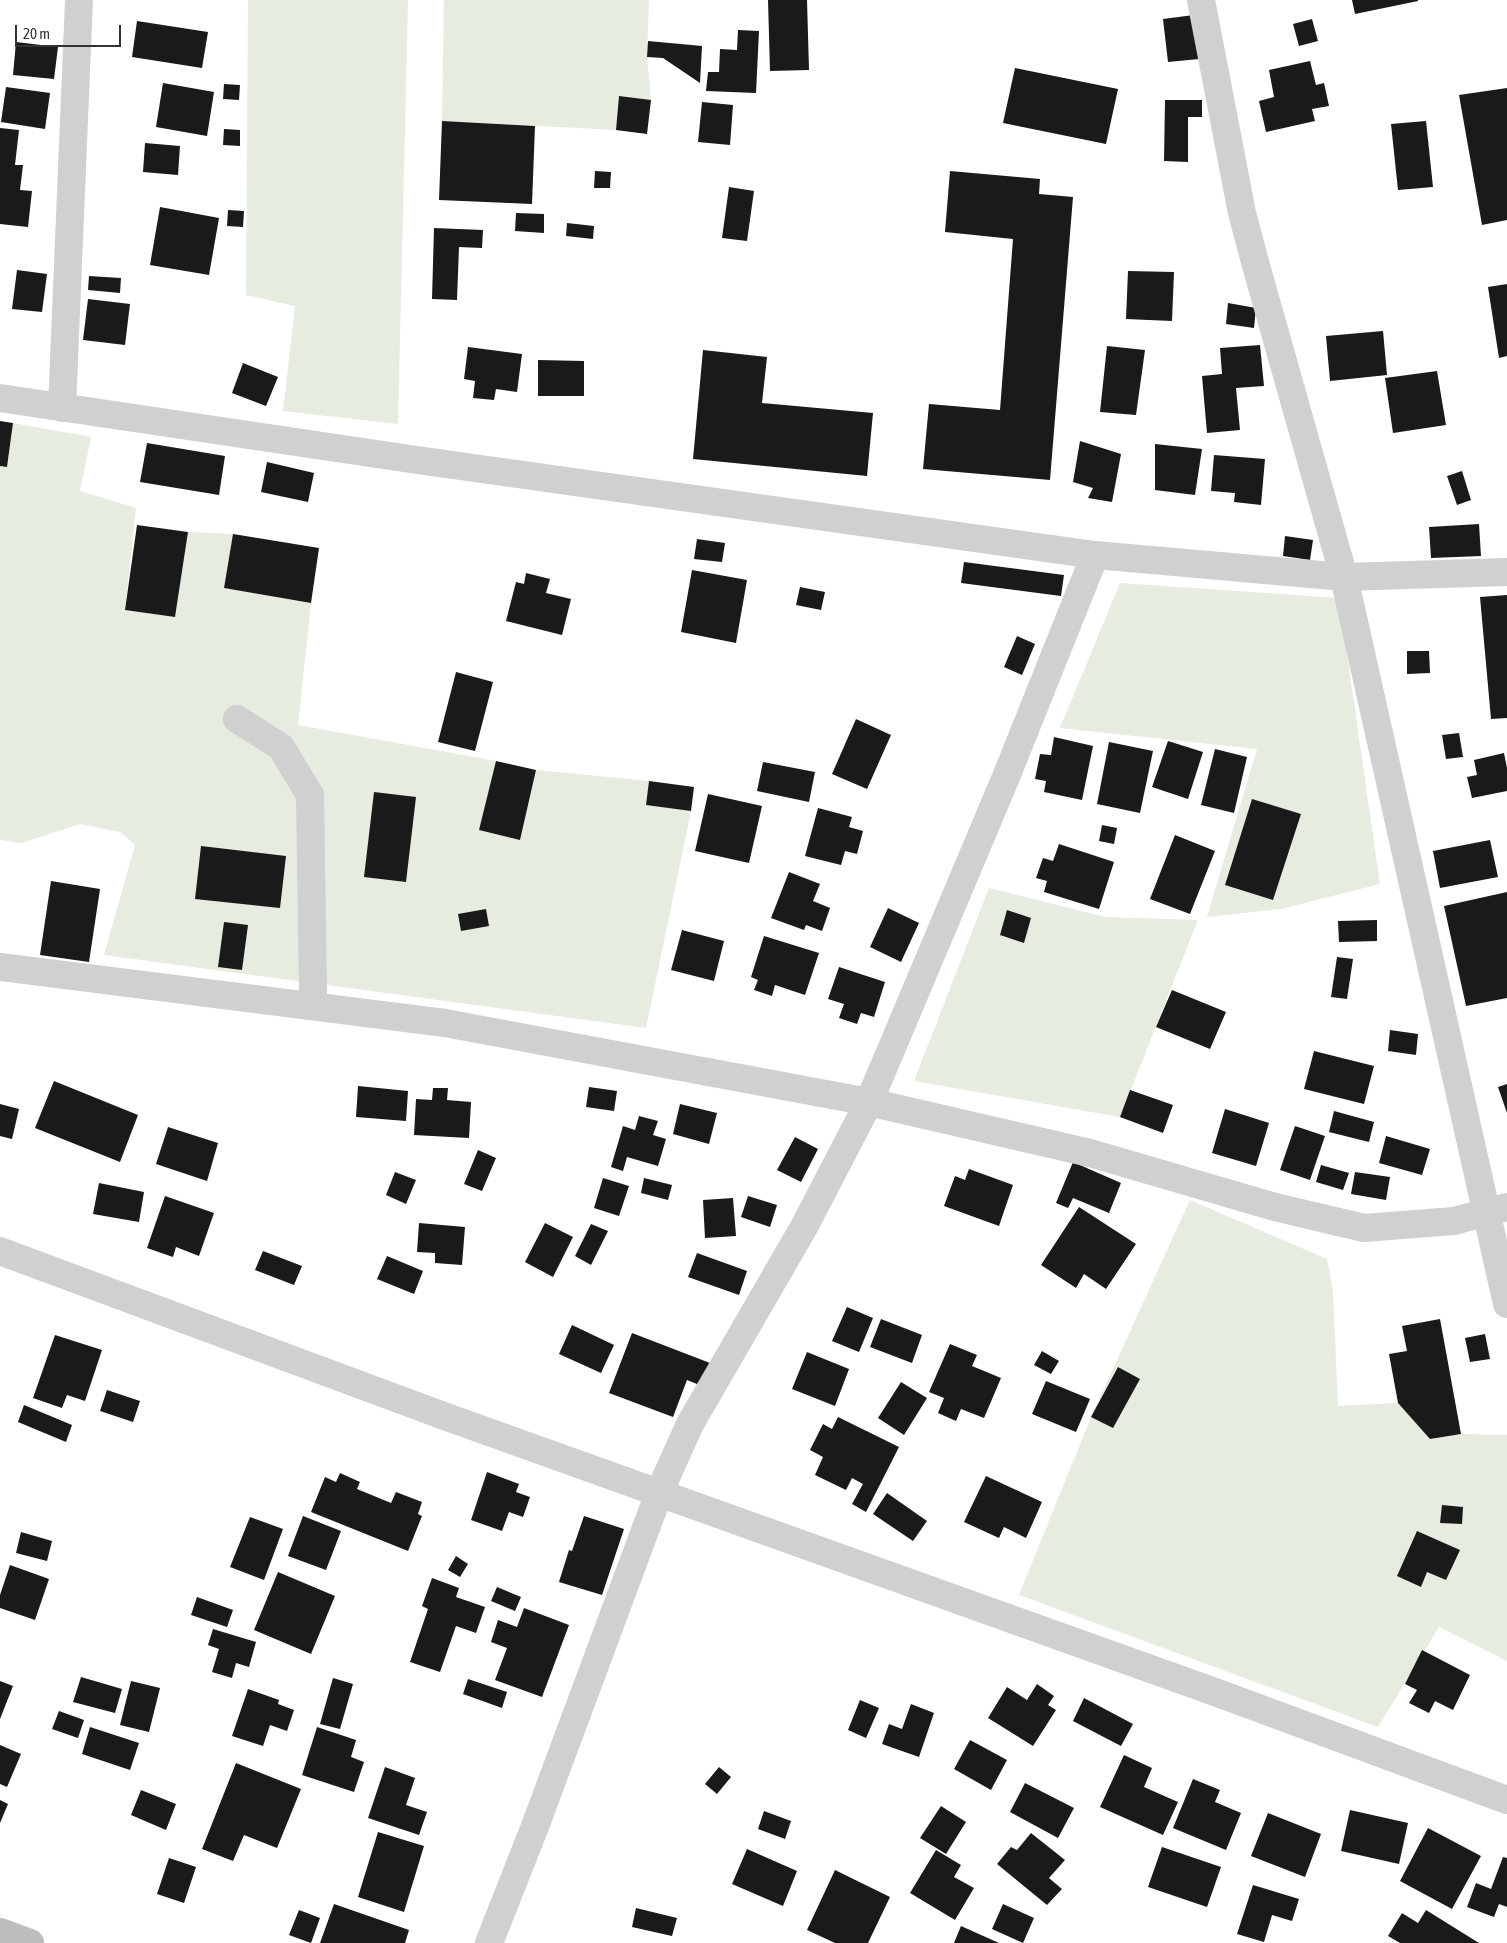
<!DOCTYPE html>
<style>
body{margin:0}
#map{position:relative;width:1507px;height:1943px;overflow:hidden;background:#fff;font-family:"Asap Condensed",sans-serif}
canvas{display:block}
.scale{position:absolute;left:15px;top:25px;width:106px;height:22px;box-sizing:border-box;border:2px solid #333;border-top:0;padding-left:6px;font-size:15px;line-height:18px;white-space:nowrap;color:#333;-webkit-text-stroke:4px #fff;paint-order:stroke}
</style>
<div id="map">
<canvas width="1507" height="1943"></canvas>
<div class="scale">20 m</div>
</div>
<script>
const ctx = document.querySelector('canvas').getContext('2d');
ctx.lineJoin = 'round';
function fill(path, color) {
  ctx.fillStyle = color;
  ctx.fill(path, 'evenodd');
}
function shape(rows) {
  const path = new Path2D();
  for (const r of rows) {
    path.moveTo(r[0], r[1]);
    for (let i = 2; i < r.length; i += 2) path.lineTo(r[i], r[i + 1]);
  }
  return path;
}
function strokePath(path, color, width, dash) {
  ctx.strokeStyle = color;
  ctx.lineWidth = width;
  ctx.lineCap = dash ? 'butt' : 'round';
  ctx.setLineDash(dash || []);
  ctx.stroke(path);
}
fill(shape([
 [248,0,408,0,398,424,283,411,295,306,246,295],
 [444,0,649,0,647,57,651,100,619,96,616,130,442,121],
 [13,423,91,437,80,491,136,508,125,610,175,617,188,532,233,534,224,588,311,603,298,725,496,761,480,830,520,840,536,770,649,781,646,805,691,811,646,1028,104,955,135,845,120,832,80,824,22,843,0,840,0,466,7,467],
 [1120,583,1339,598,1380,884,1281,909,1207,917,1257,749,1060,728],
 [989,888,1105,917,1198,920,1120,1117,914,1081],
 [1190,1200,1327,1259,1333,1291,1338,1406,1398,1403,1431,1439,1461,1434,1507,1435,1507,1661,1439,1627,1378,1727,1019,1595,1091,1417]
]), '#e6ecdf');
fill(shape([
 [768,0,807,0,809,70,770,71],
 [1352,0,1418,0,1418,1,1355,14],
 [1194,15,1199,59,1168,62,1163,19],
 [1312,19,1318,41,1299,46,1293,24],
 [137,21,208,32,202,68,132,57],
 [738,30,759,31,756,93,706,91,708,72,719,72,720,49,737,50],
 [648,41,702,46,700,83,663,58,647,57],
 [16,42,58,47,54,79,13,75],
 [1310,61,1316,85,1324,83,1329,106,1312,109,1315,121,1266,132,1259,101,1274,97,1269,70],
 [1015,68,1118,89,1106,144,1003,123],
 [163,83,214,92,207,136,156,127],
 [224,84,240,85,239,100,223,99],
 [6,87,50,93,45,129,1,122],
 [1507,88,1507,220,1482,225,1459,95],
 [619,96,651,100,647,134,616,130],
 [1165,100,1202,100,1202,117,1188,117,1188,162,1164,161],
 [702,102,733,105,730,145,698,142],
 [442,121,535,126,532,204,439,200],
 [1426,121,1433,187,1398,190,1391,124],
 [0,128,19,130,15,165,23,165,20,190,32,191,28,227,0,224],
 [224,129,240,130,240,146,223,145],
 [145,143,180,146,178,175,143,172],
 [595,171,611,172,610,188,594,188],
 [950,171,1040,179,1039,194,1073,197,1050,480,923,469,929,404,1000,410,1013,239,945,232],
 [729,187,754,191,747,241,722,238],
 [160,207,219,218,209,275,150,265],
 [228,210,244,211,243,227,227,226],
 [516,213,544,214,544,233,515,231],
 [567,223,594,226,593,239,566,236],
 [434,228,483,230,482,248,459,247,457,300,432,299],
 [17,270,47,274,42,312,12,309],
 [1128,271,1174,272,1172,321,1126,319],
 [89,276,121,278,120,293,88,290],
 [1507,284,1507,356,1499,358,1488,287],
 [88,299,130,304,125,345,83,340],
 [1228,303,1256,308,1254,328,1226,324],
 [1383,331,1387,375,1330,381,1326,336],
 [1260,345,1264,386,1236,388,1240,430,1207,433,1202,376,1222,374,1220,348],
 [1107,346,1145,350,1136,415,1100,412],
 [468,347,522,354,517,392,496,389,494,400,473,398,475,381,464,379],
 [703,350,767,357,762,403,873,413,867,476,693,459],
 [538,360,584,361,584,396,538,396],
 [243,363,278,377,266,406,232,393],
 [1437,371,1446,425,1393,433,1385,378],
 [0,421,13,423,7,467,0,466],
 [1080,441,1121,454,1112,502,1088,498,1093,488,1073,482],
 [147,443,225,456,219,495,140,482],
 [1155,444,1202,449,1195,495,1155,490],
 [1214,455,1265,459,1261,505,1234,502,1235,493,1211,491],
 [267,462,314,473,308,502,261,492],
 [1462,471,1471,500,1457,505,1447,476],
 [1479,524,1481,556,1431,558,1429,527],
 [137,525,188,532,175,617,125,610],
 [233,534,319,548,311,603,224,588],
 [1285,536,1313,540,1310,560,1283,556],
 [697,539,725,543,722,562,694,559],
 [964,562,1064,575,1061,596,961,583],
 [692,570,747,580,736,643,681,632],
 [526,573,550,579,546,593,571,599,562,635,506,621,516,582,524,584],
 [800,587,825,592,821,610,796,605],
 [1507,595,1507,718,1491,719,1480,597],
 [1017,636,1035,644,1022,675,1004,667],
 [1407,651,1429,651,1430,673,1407,674],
 [456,672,493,682,475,751,438,742],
 [856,719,891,735,867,789,832,774],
 [1459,733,1463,757,1446,759,1442,735],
 [1054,737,1093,746,1082,800,1044,792,1046,781,1035,779,1040,754,1051,755],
 [1168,741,1203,752,1188,799,1152,787],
 [1109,742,1153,751,1140,813,1097,804],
 [1215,749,1247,757,1234,813,1201,805],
 [1504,753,1507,768,1507,791,1472,798,1467,777,1477,775,1474,760],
 [496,761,536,770,520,840,479,830],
 [763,762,815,772,809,802,757,791],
 [649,781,694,787,691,811,646,805],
 [374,792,416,797,406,882,364,877],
 [708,794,762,806,749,863,695,851],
 [1252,799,1301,814,1273,900,1225,885],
 [818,808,852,817,849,827,863,831,857,854,845,851,841,865,805,856],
 [1102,825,1117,828,1114,844,1099,841],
 [1175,835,1215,851,1190,914,1150,899],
 [1490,840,1498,877,1440,888,1433,851],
 [1059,844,1114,862,1099,909,1044,892,1047,881,1036,878,1043,858,1053,861],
 [201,846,286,856,280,908,195,899],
 [789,872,820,884,813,901,830,908,822,931,806,925,804,930,771,918],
 [51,881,100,889,89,962,40,955],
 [1507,892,1507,998,1466,1006,1444,906],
 [888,908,919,923,901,962,870,947],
 [486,909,489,926,461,931,458,914],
 [1007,910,1031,918,1024,943,1000,935],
 [1377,920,1377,941,1339,942,1338,921],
 [224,922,248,925,242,970,218,967],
 [682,930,724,941,714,981,671,970],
 [764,936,819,953,805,995,775,985,772,996,754,990,758,980,751,977],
 [1337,957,1353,959,1347,999,1331,997],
 [839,967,885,982,874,1017,861,1013,857,1024,839,1018,844,1004,828,999],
 [1172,990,1226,1012,1210,1049,1156,1027],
 [1390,1030,1418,1034,1416,1055,1388,1051],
 [1314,1051,1374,1066,1364,1104,1304,1089],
 [54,1081,138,1115,120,1162,35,1128],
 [1507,1084,1507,1113,1498,1087],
 [358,1086,408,1091,406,1121,356,1117],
 [589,1087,617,1091,614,1111,586,1107],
 [433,1088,448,1088,447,1100,471,1102,469,1138,414,1135,416,1099,432,1100],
 [1130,1090,1173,1105,1163,1133,1120,1117],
 [0,1104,19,1109,12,1139,0,1136],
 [680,1104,717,1113,709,1144,673,1134],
 [1225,1109,1269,1123,1256,1166,1212,1153],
 [1334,1111,1374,1122,1369,1142,1329,1132],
 [639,1116,658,1121,653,1135,666,1139,658,1166,627,1157,623,1171,611,1167,623,1126,635,1130],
 [1295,1126,1325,1136,1310,1180,1280,1170],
 [168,1127,218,1143,207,1181,156,1164],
 [1386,1136,1430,1149,1422,1175,1379,1163],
 [795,1137,818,1149,801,1182,777,1170],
 [478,1150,496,1158,482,1191,464,1184],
 [1073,1162,1121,1183,1109,1213,1073,1198,1068,1208,1056,1203],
 [1321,1165,1349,1173,1343,1190,1316,1182],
 [969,1169,1013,1185,999,1226,944,1206,955,1176,965,1180],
 [395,1172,416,1180,406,1204,386,1195],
 [1355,1172,1390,1177,1386,1200,1351,1194],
 [603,1178,629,1186,619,1216,594,1208],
 [644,1178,672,1185,668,1200,641,1193],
 [99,1183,144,1192,139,1222,93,1214],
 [165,1196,214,1213,199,1256,176,1247,173,1257,147,1248],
 [748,1196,777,1205,770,1227,741,1217],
 [733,1198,736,1236,705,1238,703,1200],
 [1079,1207,1136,1244,1106,1289,1084,1274,1076,1288,1041,1265],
 [419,1223,465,1227,462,1265,435,1263,435,1253,417,1252],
 [545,1223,573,1237,553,1277,525,1262],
 [591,1224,608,1231,591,1265,575,1256],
 [263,1251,302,1266,294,1285,255,1270],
 [697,1253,747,1271,739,1295,688,1277],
 [387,1256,423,1271,414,1294,377,1279],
 [847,1307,873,1318,859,1352,832,1341],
 [881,1319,922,1335,912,1363,870,1347],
 [1440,1319,1461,1434,1430,1439,1398,1403,1389,1354,1407,1351,1402,1326],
 [572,1325,614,1345,601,1373,559,1354],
 [632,1333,710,1363,702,1386,687,1380,673,1417,609,1393],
 [1485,1334,1490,1359,1470,1362,1465,1338],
 [55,1335,102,1350,85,1401,67,1395,62,1408,33,1398],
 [950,1344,977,1355,972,1366,1001,1378,984,1418,961,1409,956,1421,938,1413,944,1398,929,1392],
 [1042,1351,1059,1361,1051,1374,1034,1365],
 [807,1352,849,1369,835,1406,792,1389],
 [1118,1367,1140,1379,1113,1428,1091,1417],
 [1046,1381,1090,1399,1076,1432,1032,1414],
 [901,1382,927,1398,904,1435,878,1418],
 [107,1390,140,1401,133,1422,100,1411],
 [24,1405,72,1425,66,1442,18,1422],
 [838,1417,899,1447,866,1512,852,1504,863,1484,852,1478,846,1490,815,1475,823,1457,810,1450,823,1424,832,1429],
 [487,1472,519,1484,516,1492,530,1497,523,1517,509,1512,502,1531,471,1520],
 [340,1473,360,1482,357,1489,391,1503,396,1492,422,1502,418,1514,422,1516,408,1551,311,1512,325,1477,336,1482],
 [986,1476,1042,1502,1026,1538,1004,1527,999,1538,964,1522],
 [887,1493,927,1521,913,1541,873,1514],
 [1442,1505,1463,1507,1462,1524,1440,1523],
 [303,1516,341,1531,326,1570,288,1556],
 [584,1516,624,1529,602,1595,559,1582,569,1550,572,1551],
 [250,1517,283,1529,264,1580,230,1567],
 [1417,1531,1460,1550,1446,1580,1427,1572,1421,1587,1397,1576],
 [21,1532,52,1541,47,1561,16,1553],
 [456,1556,468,1564,460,1577,448,1570],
 [10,1565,49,1579,35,1620,0,1608,0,1595],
 [278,1572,335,1596,311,1654,254,1630],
 [432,1578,459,1588,456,1597,485,1607,476,1633,456,1626,440,1672,410,1662,428,1609,422,1606],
 [497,1587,521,1597,515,1611,491,1601],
 [197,1597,233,1610,227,1627,191,1615],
 [524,1608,569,1625,542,1697,495,1680,507,1648,491,1642,498,1620,517,1627],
 [213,1629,256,1642,249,1667,236,1663,232,1678,212,1672,219,1649,208,1645],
 [1422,1650,1470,1675,1453,1710,1435,1701,1429,1713,1409,1703,1417,1690,1405,1684],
 [81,1677,122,1689,115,1713,73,1702],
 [333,1678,353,1684,340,1729,320,1724],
 [468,1679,507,1692,502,1708,463,1694],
 [0,1681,13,1686,0,1719],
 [131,1681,160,1688,149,1732,120,1725],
 [1037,1684,1054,1696,1048,1705,1056,1710,1033,1746,988,1718,1007,1687,1027,1700],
 [248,1689,279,1700,278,1704,294,1710,287,1731,270,1725,263,1746,232,1736],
 [1084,1698,1133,1724,1121,1746,1073,1721],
 [860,1700,879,1708,866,1738,848,1730],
 [911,1704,934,1713,919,1757,882,1744,889,1724,902,1729],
 [59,1711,84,1720,78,1738,52,1729],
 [90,1727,139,1743,130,1770,82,1754],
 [317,1727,356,1740,351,1757,364,1762,354,1792,302,1775],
 [970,1740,1007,1760,991,1790,954,1769],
 [0,1745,21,1754,7,1787,0,1784],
 [1124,1755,1152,1768,1144,1787,1178,1802,1163,1835,1100,1807],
 [236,1763,301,1789,277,1848,244,1835,233,1861,202,1849],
 [385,1767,415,1778,406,1805,427,1812,419,1835,368,1818],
 [719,1767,731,1777,717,1794,705,1784],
 [1193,1779,1220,1790,1215,1802,1241,1813,1226,1850,1173,1828],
 [1025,1783,1074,1808,1058,1838,1010,1812],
 [141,1790,176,1804,166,1830,131,1815],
 [0,1800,8,1804,0,1823],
 [941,1806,966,1822,946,1854,920,1838],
 [1350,1810,1408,1823,1399,1864,1341,1851],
 [764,1811,791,1821,785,1839,758,1829],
 [1268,1813,1321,1834,1305,1877,1251,1856],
 [1428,1828,1481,1856,1452,1909,1400,1881],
 [378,1832,424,1846,404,1912,358,1897],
 [1031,1833,1065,1860,1049,1878,1062,1889,1047,1905,997,1864,1011,1847,1017,1850],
 [1162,1847,1221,1867,1207,1907,1148,1887],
 [747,1849,797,1871,783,1906,732,1884],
 [936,1850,961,1865,954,1877,974,1888,955,1920,910,1893],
 [1503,1857,1507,1858,1507,1907,1499,1904,1494,1917,1467,1907,1476,1883,1491,1889],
 [169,1858,196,1867,184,1903,157,1894],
 [835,1870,890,1897,868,1943,835,1943,807,1930],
 [1253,1885,1299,1899,1292,1921,1272,1915,1264,1942,1237,1934],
 [334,1904,409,1930,405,1943,320,1943],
 [1003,1904,1034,1918,1023,1943,992,1929],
 [636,1908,677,1918,672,1936,632,1927],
 [299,1910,320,1918,311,1943,289,1935],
 [1426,1910,1479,1943,1400,1943,1388,1936,1402,1913,1418,1923],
 [961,1926,999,1943,954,1943]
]), '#1a1a1a');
strokePath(shape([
 [1201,0,1242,213,1255,262,1344,577,1507,1304],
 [0,398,417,460,1095,555,1344,577,1507,572],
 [62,408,79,0],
 [237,719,281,747,310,795,313,991,311,1006],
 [0,967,445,1023,869,1102,1090,1153,1275,1207,1364,1228,1454,1221,1507,1207],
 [0,1251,444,1416,1215,1692,1507,1800],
 [489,1943,534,1829,659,1493,690,1424,804,1227,869,1102,1006,777,1095,555]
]), '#d0d0d0', 28);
strokePath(shape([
 [0,1932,30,1943]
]), '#bdbdbd', 28);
</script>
